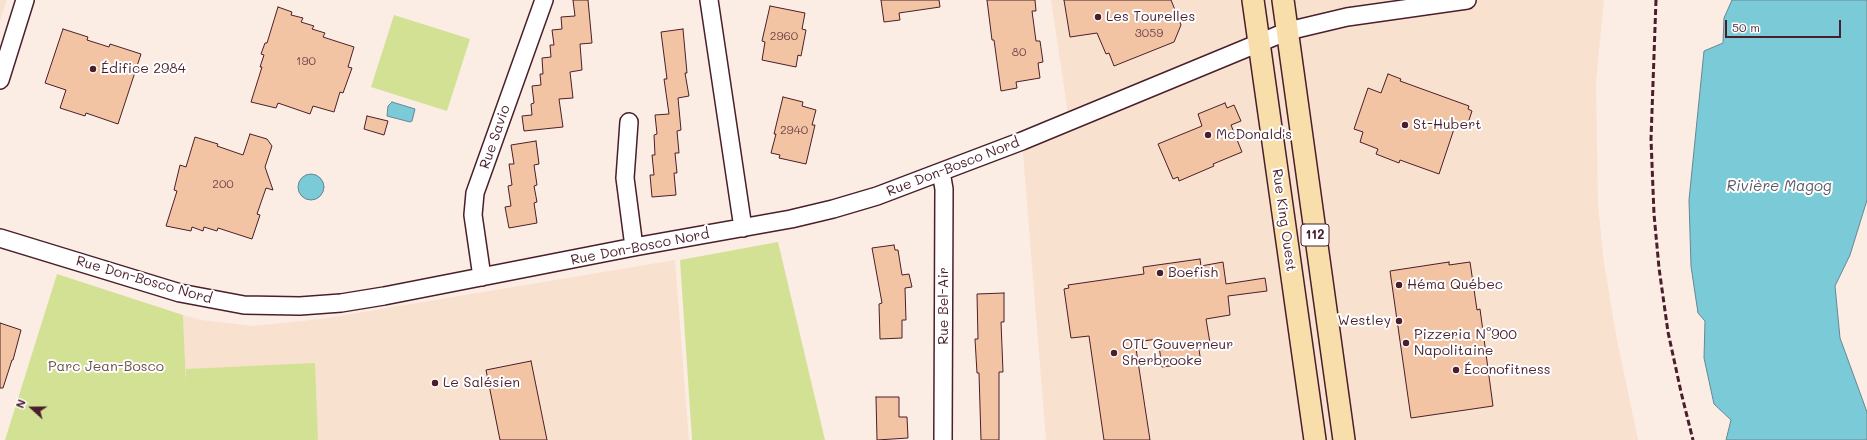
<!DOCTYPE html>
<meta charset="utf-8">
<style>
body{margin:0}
#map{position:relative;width:1867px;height:440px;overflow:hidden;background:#fbede3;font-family:Mali,sans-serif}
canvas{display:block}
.north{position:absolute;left:12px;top:388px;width:40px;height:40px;-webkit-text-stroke:3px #fff;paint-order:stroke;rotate:291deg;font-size:11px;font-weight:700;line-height:16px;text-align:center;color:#4a1f2b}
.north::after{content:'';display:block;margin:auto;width:14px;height:18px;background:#4a1f2b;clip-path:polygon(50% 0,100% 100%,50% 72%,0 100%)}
.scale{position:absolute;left:1725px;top:20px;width:116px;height:18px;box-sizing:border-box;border:2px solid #4a1f2b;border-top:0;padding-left:5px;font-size:12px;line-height:14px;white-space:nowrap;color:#4a1f2b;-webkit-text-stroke:3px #fff;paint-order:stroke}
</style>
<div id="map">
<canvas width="1867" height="440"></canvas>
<div class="north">N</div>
<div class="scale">50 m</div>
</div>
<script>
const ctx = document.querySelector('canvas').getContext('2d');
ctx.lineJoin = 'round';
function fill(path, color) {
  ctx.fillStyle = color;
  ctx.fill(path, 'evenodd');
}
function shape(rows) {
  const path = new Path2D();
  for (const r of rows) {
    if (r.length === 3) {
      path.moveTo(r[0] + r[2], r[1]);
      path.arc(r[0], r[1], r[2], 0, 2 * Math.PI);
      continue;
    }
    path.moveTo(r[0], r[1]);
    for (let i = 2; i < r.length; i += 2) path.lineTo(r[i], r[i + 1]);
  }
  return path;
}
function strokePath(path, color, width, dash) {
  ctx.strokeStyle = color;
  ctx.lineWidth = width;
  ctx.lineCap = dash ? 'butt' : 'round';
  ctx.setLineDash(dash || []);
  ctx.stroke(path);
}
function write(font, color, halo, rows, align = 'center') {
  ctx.font = font + ' Mali,sans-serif';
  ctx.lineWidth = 4;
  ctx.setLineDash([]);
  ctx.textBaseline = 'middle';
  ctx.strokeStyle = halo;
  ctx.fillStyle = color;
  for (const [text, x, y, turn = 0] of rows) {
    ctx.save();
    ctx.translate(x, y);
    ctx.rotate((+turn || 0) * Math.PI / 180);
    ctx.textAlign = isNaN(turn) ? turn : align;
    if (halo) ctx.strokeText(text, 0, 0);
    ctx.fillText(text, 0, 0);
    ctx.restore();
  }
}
fill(shape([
 [0,0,7,0,0,20],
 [1051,0,1604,0,1596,82,1598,206,1604,262,1616,335,1638,440,1046,440,1022,141,1069,121],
 [675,260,689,440,188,440,183,315,202,320,253,326,321,319]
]), '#f9e1d0');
fill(shape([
 [394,15,470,39,447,111,371,87],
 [778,242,825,440,692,440,680,260],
 [57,274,183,315,186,383,186,369,315,363,318,440,5,440]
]), '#d3e194');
const water = shape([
 [1732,0,1867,0,1867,200,1850,255,1835,286,1840,338,1867,412,1867,440,1726,440,1731,420,1714,404,1704,358,1705,321,1698,313,1691,266,1689,200,1704,51,1723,43,1724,18,1732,0],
 [392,102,415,109,412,121,410,122,387,116,388,106,392,102],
 [311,187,13]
]);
fill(water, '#7bcad8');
strokePath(water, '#678693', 1);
const building = shape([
 [573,0,588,0,592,43,580,44,582,70,570,72,573,98,559,99,563,127,524,131,522,116,532,115,531,104,534,103,532,86,541,85,540,74,543,74,542,58,551,57,550,45,554,45,552,30,562,29,561,17,575,16,573,0],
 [881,0,939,0,940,7,899,13,900,20,884,22,881,0],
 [987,0,1035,0,1036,11,1032,11,1036,41,1040,41,1043,62,1038,63,1040,78,1016,82,1017,88,1001,91,994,40,992,40,987,0],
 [1064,0,1171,0,1181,25,1174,42,1114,66,1109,53,1106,54,1097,33,1070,37,1064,0],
 [770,6,805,13,802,29,806,30,801,56,798,55,796,67,762,60,765,42,762,41,770,6],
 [278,7,292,12,291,15,303,18,301,22,314,26,312,29,325,33,323,37,354,47,348,67,352,68,343,93,340,92,334,112,313,106,310,114,278,103,276,108,251,102,262,67,260,67,264,55,261,54,265,43,267,43,278,7],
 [63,29,88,37,87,40,109,47,110,44,141,54,118,124,86,113,85,116,60,108,66,90,45,83,63,29],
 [683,29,687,73,685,73,689,96,678,98,681,130,677,131,679,153,675,153,677,173,674,173,676,195,652,197,650,175,654,175,652,155,655,155,654,135,657,134,655,115,669,114,664,79,667,79,661,32,683,29],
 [1388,74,1401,79,1400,81,1469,106,1468,109,1472,111,1467,126,1456,123,1439,174,1400,160,1399,163,1376,154,1378,149,1360,142,1363,132,1354,129,1368,88,1381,93,1388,74],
 [783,97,803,102,802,106,816,110,812,125,815,125,806,164,779,158,780,155,771,153,776,134,774,134,783,97],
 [1225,103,1227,108,1234,105,1241,121,1231,125,1242,152,1213,164,1214,166,1179,181,1178,177,1173,179,1158,144,1202,126,1198,114,1225,103],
 [367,116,388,121,384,135,364,129,367,116],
 [250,134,267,139,272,146,265,167,273,190,266,188,257,214,260,215,252,239,218,228,217,231,204,227,203,231,192,227,191,231,166,226,177,191,174,190,180,165,186,167,195,137,218,144,217,146,243,155,250,134],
 [536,141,539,164,534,165,537,185,534,186,537,202,534,203,537,223,509,228,505,207,511,206,508,186,512,185,509,164,514,164,511,145,536,141],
 [894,245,895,250,898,250,902,275,909,274,912,287,905,288,906,320,902,320,902,338,880,339,879,304,882,303,872,248,894,245],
 [1200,259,1201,266,1223,262,1226,284,1265,278,1267,291,1228,296,1230,315,1206,319,1210,343,1198,344,1201,362,1162,367,1158,339,1135,342,1150,440,1104,440,1089,336,1071,338,1064,289,1069,288,1068,285,1144,274,1143,267,1200,259],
 [1449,262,1449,265,1470,262,1477,310,1480,309,1493,406,1411,418,1390,271,1449,262],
 [1004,293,1004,322,1001,322,1003,372,999,372,999,440,981,440,979,373,977,373,975,339,978,339,977,294,1004,293],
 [0,323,21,330,13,360,12,360,3,388,0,388,0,323],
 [531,361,547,440,500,440,486,370,531,361],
 [876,397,899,397,899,417,907,417,908,438,877,440,876,397]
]);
fill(building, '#f3c4a3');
strokePath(building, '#4a1f2b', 1);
const minor = shape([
 [709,0,743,228],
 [0,80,25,0],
 [629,122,625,178,634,247],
 [941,172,944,189,943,440],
 [0,238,180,293,244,305,300,306,341,303,384,296,634,247,791,219,833,209,877,196,1022,141,1288,31,1347,17,1467,0],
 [482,277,473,215,475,193,544,0]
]);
const major = shape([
 [1253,0,1315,440],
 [1283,0,1344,440]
]);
strokePath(minor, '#4a1f2b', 20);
strokePath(major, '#4a1f2b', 24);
strokePath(minor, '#fff', 17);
strokePath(major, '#f8deab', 21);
strokePath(shape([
 [1656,0,1651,139,1654,214,1659,268,1668,332,1681,392,1693,440]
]), '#4a1f2b', 3, [6, 3]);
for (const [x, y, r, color] of [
 [1098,17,4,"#4a1f2b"],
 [93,69,4,"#4a1f2b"],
 [1405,125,4,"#4a1f2b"],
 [1208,135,4,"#4a1f2b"],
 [1160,273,4,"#4a1f2b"],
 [1399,285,4,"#4a1f2b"],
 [1399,321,4,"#4a1f2b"],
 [1406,343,4,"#4a1f2b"],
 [1114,353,4,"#4a1f2b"],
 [1456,370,4,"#4a1f2b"],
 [435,383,4,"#4a1f2b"]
]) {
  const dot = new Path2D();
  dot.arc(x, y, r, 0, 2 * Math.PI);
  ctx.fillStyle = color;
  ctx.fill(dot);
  strokePath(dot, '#fff', 1.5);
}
write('12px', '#744849', null, [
 ["3059",1149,33],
 ["2960",784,36],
 ["80",1019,52],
 ["190",306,61],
 ["2940",794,130],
 ["200",223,184]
]);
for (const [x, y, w] of [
 [1315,235,28]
]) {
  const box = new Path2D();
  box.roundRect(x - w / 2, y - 11, w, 22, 3);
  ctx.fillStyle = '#fff';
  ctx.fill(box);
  strokePath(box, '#4a1f2b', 1);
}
write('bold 13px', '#4a1f2b', null, [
 ["112",1315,235]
]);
write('14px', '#4a1f2b', '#fff', [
 ["Les Tourelles",1106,17],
 ["Édifice 2984",101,69],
 ["St-Hubert",1413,125],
 ["McDonald's",1216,135],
 ["Boefish",1168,273],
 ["Héma Québec",1407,285],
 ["Westley",1391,321,"right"],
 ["Pizzeria N°900",1414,335],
 ["Napolitaine",1414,351],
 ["OTL Gouverneur",1122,345],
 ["Sherbrooke",1122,361],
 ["Éconofitness",1464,370],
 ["Le Salésien",443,383]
], 'left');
write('14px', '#4a1f2b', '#fff', [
 ["Rue Savio",495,137,-71],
 ["Rue Don-Bosco Nord",953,167,-21],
 ["Rue King Ouest",1284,220,82],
 ["Rue Don-Bosco Nord",640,247,-11],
 ["Rue Don-Bosco Nord",144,280,16],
 ["Rue Bel-Air",944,306,-90]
]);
write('14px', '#6c5045', '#fff', [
 ["Parc Jean-Bosco",106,367]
]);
write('italic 15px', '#5b5b68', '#fff', [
 ["Rivière Magog",1779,186]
]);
</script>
